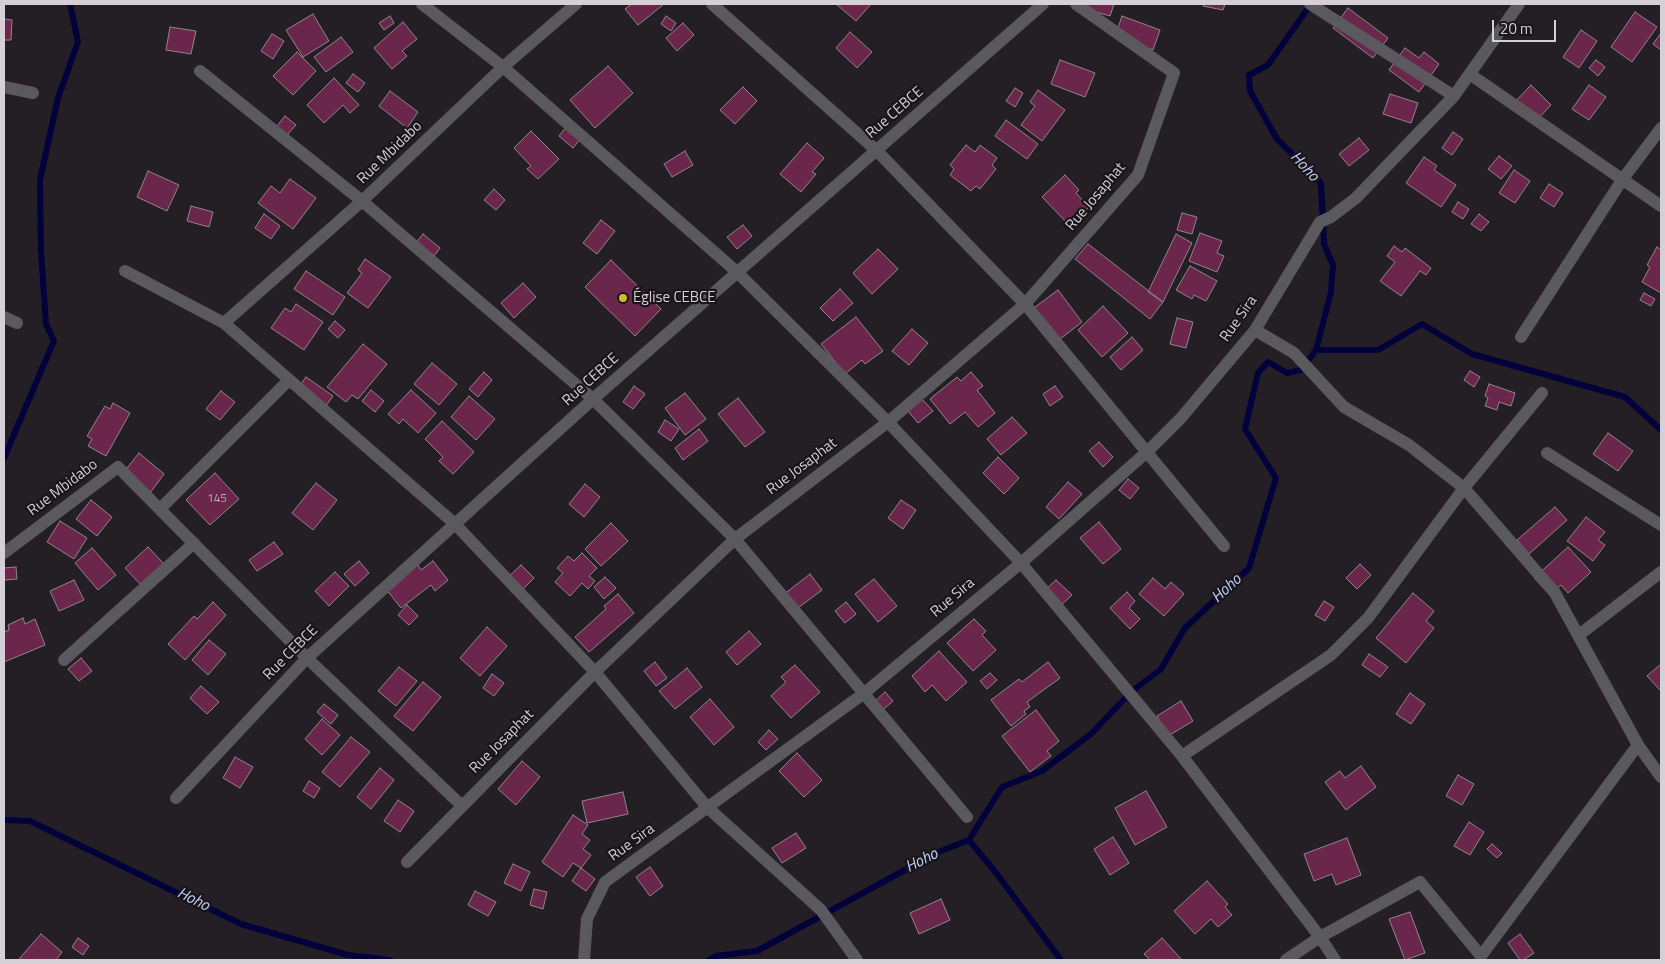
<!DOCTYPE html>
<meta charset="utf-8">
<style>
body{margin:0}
#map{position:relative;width:1665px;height:964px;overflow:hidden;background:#241e25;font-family:"Titillium Web",sans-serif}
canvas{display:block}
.frame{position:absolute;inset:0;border:5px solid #d4d0d5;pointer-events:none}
.scale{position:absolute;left:1492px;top:20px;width:64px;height:22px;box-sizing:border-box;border:2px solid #d4d0d5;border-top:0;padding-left:6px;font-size:15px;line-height:18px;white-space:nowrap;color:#d4d0d5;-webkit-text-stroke:4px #1a151b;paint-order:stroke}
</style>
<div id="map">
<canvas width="1665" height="964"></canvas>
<div class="frame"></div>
<div class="scale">20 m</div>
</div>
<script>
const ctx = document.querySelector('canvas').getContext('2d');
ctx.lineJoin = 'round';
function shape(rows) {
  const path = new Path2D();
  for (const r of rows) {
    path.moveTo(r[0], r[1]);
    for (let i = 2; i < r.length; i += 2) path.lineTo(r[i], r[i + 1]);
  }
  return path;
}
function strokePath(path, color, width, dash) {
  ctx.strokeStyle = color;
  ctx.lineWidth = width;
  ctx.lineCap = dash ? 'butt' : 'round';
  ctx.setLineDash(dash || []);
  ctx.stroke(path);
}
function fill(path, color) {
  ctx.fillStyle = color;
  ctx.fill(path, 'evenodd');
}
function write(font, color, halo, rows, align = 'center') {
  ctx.font = font + ' "Titillium Web",sans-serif';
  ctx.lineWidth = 4.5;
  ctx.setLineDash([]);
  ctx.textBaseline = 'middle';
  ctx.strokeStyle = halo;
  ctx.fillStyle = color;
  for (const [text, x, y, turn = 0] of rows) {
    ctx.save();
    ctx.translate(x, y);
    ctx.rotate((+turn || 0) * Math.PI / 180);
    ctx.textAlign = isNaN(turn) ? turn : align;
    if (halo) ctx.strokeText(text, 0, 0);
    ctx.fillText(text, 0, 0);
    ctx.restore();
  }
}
strokePath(shape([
 [1316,350,1378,350,1422,324,1472,354,1625,397,1661,430],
 [4,458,54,341,46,324,41,251,40,180,58,98,78,42,70,4],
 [4,820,30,821,241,924,348,955,390,960],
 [969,840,997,874,1061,960],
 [709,960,716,956,757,951,936,853,969,840,1002,787,1042,771,1091,734,1130,693,1161,669,1185,628,1249,568,1276,478,1245,429,1258,373,1268,362,1287,373,1301,370,1316,350,1331,292,1333,265,1324,244,1321,183,1277,139,1250,91,1249,75,1268,65,1311,4]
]), '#03013c', 6);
const building = shape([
 [632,4,664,4,638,25,625,9,632,4],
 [836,4,871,4,856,21,836,4],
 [1088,4,1114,4,1110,16,1086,9,1088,4],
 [1204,4,1225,4,1223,10,1203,6,1204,4],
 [1348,8,1388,38,1373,58,1333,28,1348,8],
 [1635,12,1657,27,1632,62,1611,47,1635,12],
 [313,14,329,41,303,57,286,30,313,14],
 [390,16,394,23,384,30,379,23,390,16],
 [666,16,676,23,671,31,661,24,666,16],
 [1122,16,1160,30,1153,50,1115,37,1122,16],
 [4,19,12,20,11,40,4,40,4,19],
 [403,22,417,39,402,51,407,56,392,69,374,48,403,22],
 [683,23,694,35,677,51,666,38,683,23],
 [170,27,196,31,191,54,166,50,170,27],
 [1581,30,1597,41,1579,68,1563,57,1581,30],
 [850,32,872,52,857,68,836,48,850,32],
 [1661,33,1661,50,1653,44,1661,33],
 [272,34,284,41,273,59,261,51,272,34],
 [341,37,353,52,326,72,314,57,341,37],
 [1405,48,1419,58,1424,52,1439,64,1419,92,1389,70,1405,48],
 [297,52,316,71,293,95,273,76,297,52],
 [1060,60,1095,73,1085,97,1051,84,1060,60],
 [1596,60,1605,67,1598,76,1589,68,1596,60],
 [608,66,633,93,595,128,570,100,608,66],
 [353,74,365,83,358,92,346,83,353,74],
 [334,78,359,105,350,113,343,105,324,123,307,105,334,78],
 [1531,85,1551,105,1535,122,1514,103,1531,85],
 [1589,85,1606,97,1589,120,1572,109,1589,85],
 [743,87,757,101,735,124,720,110,743,87],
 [1015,88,1023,93,1015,107,1006,101,1015,88],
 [1038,90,1065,110,1042,141,1021,125,1035,106,1030,102,1038,90],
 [390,91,418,112,407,128,379,106,390,91],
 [1390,94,1418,103,1411,123,1383,114,1390,94],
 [285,116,296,125,287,135,277,126,285,116],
 [1006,120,1038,144,1027,159,995,136,1006,120],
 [567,126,581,138,573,148,559,136,567,126],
 [531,131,559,159,538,179,527,169,531,166,514,148,531,131],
 [1453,132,1463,139,1452,155,1442,148,1453,132],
 [1359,138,1369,150,1349,166,1339,154,1359,138],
 [807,143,824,158,812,172,816,174,801,192,780,174,807,143],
 [966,145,975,152,980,145,997,158,992,165,996,169,980,189,976,186,971,191,950,175,954,169,950,165,966,145],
 [685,151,693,165,672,177,664,164,685,151],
 [1499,156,1512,166,1501,179,1488,169,1499,156],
 [1424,157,1437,166,1434,170,1456,185,1441,207,1406,183,1424,157],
 [1514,170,1530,181,1515,203,1499,193,1514,170],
 [148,171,179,185,167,211,137,197,148,171],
 [1065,175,1079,190,1076,193,1089,207,1070,226,1042,197,1065,175],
 [290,179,316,198,293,229,258,203,271,186,280,193,290,179],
 [1549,184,1563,193,1554,207,1540,198,1549,184],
 [494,189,505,200,496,210,484,200,494,189],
 [1458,202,1469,209,1463,219,1452,212,1458,202],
 [191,206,213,212,209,227,187,221,191,206],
 [1182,213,1197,217,1192,234,1177,230,1182,213],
 [264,214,280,226,271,239,255,228,264,214],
 [1479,214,1489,222,1481,231,1471,224,1479,214],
 [601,220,615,231,597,254,583,243,601,220],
 [743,225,752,236,737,249,727,237,743,225],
 [1200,233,1222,241,1217,253,1224,256,1217,272,1189,261,1200,233],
 [423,234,440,248,429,263,411,249,423,234],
 [1176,234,1192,243,1163,302,1148,292,1176,234],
 [1088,244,1163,302,1150,319,1075,259,1088,244],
 [1394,246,1402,252,1405,248,1431,268,1426,275,1420,271,1401,296,1380,281,1395,262,1387,256,1394,246],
 [1657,247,1661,250,1661,293,1642,282,1650,267,1647,265,1657,247],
 [878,249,898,269,872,294,853,273,878,249],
 [365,259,391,277,368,308,347,293,362,273,358,270,365,259],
 [611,260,661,309,635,336,585,287,611,260],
 [1190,266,1217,281,1206,301,1194,295,1192,299,1176,290,1190,266],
 [306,271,345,297,333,315,294,289,306,271],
 [523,283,536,297,514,318,501,303,523,283],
 [840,289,853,303,833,321,820,308,840,289],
 [1058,290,1082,322,1055,343,1031,310,1058,290],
 [1644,293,1655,299,1651,306,1640,300,1644,293],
 [296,304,323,322,304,350,271,328,285,308,291,312,296,304],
 [1103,306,1128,333,1102,357,1078,330,1103,306],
 [856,317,883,351,865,364,862,360,845,374,821,344,856,317],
 [1177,318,1193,322,1186,348,1170,344,1177,318],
 [335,321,345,330,338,338,328,329,335,321],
 [912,329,928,343,909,365,892,351,912,329],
 [1132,337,1143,350,1121,370,1110,357,1132,337],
 [363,344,387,364,358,399,352,395,346,402,327,387,363,344],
 [432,363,457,384,439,405,414,384,432,363],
 [1470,371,1480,377,1474,387,1464,380,1470,371],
 [484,372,492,380,478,397,469,389,484,372],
 [971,372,983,386,977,390,995,413,978,427,965,412,950,424,930,399,957,377,961,381,971,372],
 [306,377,333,396,323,410,296,391,306,377],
 [1489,384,1515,393,1511,406,1499,402,1497,410,1485,406,1488,398,1485,396,1489,384],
 [634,386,645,394,633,409,623,402,634,386],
 [1055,386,1063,397,1050,406,1043,394,1055,386],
 [371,390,384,401,375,412,362,401,371,390],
 [411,390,436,413,418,433,403,419,399,424,388,414,411,390],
 [221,391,235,402,220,420,206,409,221,391],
 [685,393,706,419,685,435,665,408,685,393],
 [469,396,495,419,476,440,451,417,469,396],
 [738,398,765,432,745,447,718,414,738,398],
 [922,399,933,411,918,423,908,411,922,399],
 [113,403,130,413,106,456,88,446,92,439,87,436,105,406,110,409,113,403],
 [1012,417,1027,433,1001,455,987,439,1012,417],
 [665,420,679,429,671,441,658,432,665,420],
 [442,421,474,452,453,474,439,461,443,457,425,439,442,421],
 [699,429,708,441,683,460,675,448,699,429],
 [1608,433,1633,451,1618,471,1593,454,1608,433],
 [1099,442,1113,457,1103,467,1089,451,1099,442],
 [139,453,164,474,150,493,124,472,139,453],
 [998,457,1019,478,1004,494,983,473,998,457],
 [215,473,239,499,210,525,186,500,215,473],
 [1128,479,1139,488,1130,499,1119,490,1128,479],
 [1068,482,1082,494,1059,519,1046,507,1068,482],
 [316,483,337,500,313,530,292,513,316,483],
 [585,484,600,497,584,517,569,504,585,484],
 [91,500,112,517,97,536,76,519,91,500],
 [901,500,916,510,903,529,888,518,901,500],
 [1555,507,1567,520,1529,554,1517,540,1555,507],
 [1586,517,1605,532,1598,540,1605,545,1593,561,1567,541,1586,517],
 [60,521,87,538,74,559,47,542,60,521],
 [1099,522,1121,549,1103,564,1080,538,1099,522],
 [611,523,628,541,601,566,585,549,611,523],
 [274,542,283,554,257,571,249,560,274,542],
 [148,547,164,564,141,585,125,568,148,547],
 [1568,547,1591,572,1568,593,1561,585,1550,595,1534,578,1568,547],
 [92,548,116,575,98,590,75,563,92,548],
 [582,553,597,568,589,576,595,581,588,589,582,583,570,596,555,582,563,573,557,568,568,556,574,561,582,553],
 [359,561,369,573,355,586,344,574,359,561],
 [433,561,448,580,435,591,431,585,401,608,386,589,418,565,421,570,433,561],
 [1360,564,1371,575,1357,589,1346,578,1360,564],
 [521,565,534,578,518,594,505,580,521,565],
 [16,567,17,579,4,580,4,568,16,567],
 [335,572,349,586,329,606,315,591,335,572],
 [810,574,822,590,794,611,783,595,810,574],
 [605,577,616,588,604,599,594,587,605,577],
 [1153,578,1165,589,1171,582,1184,594,1164,616,1139,594,1153,578],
 [874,579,897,606,878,622,855,594,874,579],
 [74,580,84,600,59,611,50,591,74,580],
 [1056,580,1072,595,1060,606,1045,590,1056,580],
 [1127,592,1135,601,1129,608,1140,619,1130,629,1110,608,1127,592],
 [1413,593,1434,611,1426,621,1434,628,1406,663,1376,638,1413,593],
 [618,594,634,613,589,652,575,637,606,609,604,606,618,594],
 [1324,601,1334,607,1325,621,1315,615,1324,601],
 [213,602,226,615,185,660,168,644,194,616,197,619,213,602],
 [846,602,856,614,845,623,835,611,846,602],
 [407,605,418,616,409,625,398,615,407,605],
 [23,618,25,624,35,619,45,645,4,662,4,632,9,630,8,625,23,618],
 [974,619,986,631,982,635,996,650,973,671,947,643,974,619],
 [487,627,507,646,480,676,460,658,487,627],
 [749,631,761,644,737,665,726,652,749,631],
 [209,640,226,654,208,675,192,660,209,640],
 [939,651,967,682,946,701,932,685,925,692,912,676,939,651],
 [1369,654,1388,667,1380,677,1362,665,1369,654],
 [81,658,92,671,79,681,68,669,81,658],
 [655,662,667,678,656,686,644,671,655,662],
 [1048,662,1060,678,1027,702,1030,707,1024,711,1026,714,1011,726,991,700,1019,679,1022,682,1048,662],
 [1661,664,1661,691,1647,676,1661,664],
 [795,665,820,692,791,718,771,696,786,682,781,677,795,665],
 [399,667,417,681,396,706,378,691,399,667],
 [687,668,702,687,675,709,659,691,687,668],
 [990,673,997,680,987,689,980,681,990,673],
 [492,674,504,683,494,696,483,688,492,674],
 [423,682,441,697,413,731,394,716,423,682],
 [201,686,219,702,207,714,190,698,201,686],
 [885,692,893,701,878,714,870,706,885,692],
 [1410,693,1425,704,1411,724,1396,714,1410,693],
 [710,699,734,727,714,745,690,717,710,699],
 [1181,701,1193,721,1168,736,1157,716,1181,701],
 [324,704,338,715,331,724,317,712,324,704],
 [1036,710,1059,741,1047,751,1051,756,1030,772,1002,736,1036,710],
 [322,719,340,735,322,755,305,739,322,719],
 [769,730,778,739,766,750,758,742,769,730],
 [351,737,370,752,340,787,322,772,351,737],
 [797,753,822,780,804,797,779,771,797,753],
 [235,757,253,767,240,788,223,778,235,757],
 [522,761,540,777,516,805,498,789,522,761],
 [1361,766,1376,787,1346,810,1325,782,1340,771,1345,778,1361,766],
 [380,768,394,780,371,809,357,797,380,768],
 [1458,775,1474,784,1462,805,1446,796,1458,775],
 [309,781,320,788,314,798,303,791,309,781],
 [1146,791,1167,827,1135,845,1115,808,1146,791],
 [623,792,628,814,587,823,582,801,623,792],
 [398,800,414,811,400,832,384,821,398,800],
 [573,815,588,825,582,834,590,840,583,849,591,855,581,868,573,863,563,877,542,862,573,815],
 [1469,822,1484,832,1470,855,1454,846,1469,822],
 [796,833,806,848,782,863,772,848,796,833],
 [1113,837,1129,863,1110,875,1094,849,1113,837],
 [1347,838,1361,875,1336,885,1332,874,1314,881,1304,854,1347,838],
 [1492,844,1502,853,1497,858,1487,849,1492,844],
 [513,864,530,872,521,891,504,883,513,864],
 [650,867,663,886,650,896,636,877,650,867],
 [581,868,595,879,586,891,572,881,581,868],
 [1207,881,1228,904,1225,907,1232,915,1218,927,1211,919,1195,934,1174,911,1207,881],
 [534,889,547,892,543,909,530,905,534,889],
 [475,891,496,902,488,916,468,905,475,891],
 [941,899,950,920,919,934,910,913,941,899],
 [1410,912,1425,953,1405,960,1389,919,1410,912],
 [41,934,62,952,56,960,21,960,19,959,41,934],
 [1520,934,1534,953,1523,960,1520,960,1508,943,1520,934],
 [78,938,89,946,83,955,72,947,78,938],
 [1162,938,1182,960,1150,960,1144,954,1162,938]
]);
fill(building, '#6b264b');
strokePath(building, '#91868a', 1);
strokePath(shape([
 [422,4,503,67,737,272,888,422,1021,563,1182,756,1320,937,1335,960],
 [712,4,877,151,1025,304,1224,546],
 [1310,4,1454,96],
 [200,71,362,201,593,399,735,539,967,817],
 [1471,75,1661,206],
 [4,87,33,93],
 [125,271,224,323,454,523,595,672,707,807,821,910,857,960],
 [4,317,17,323],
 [224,323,362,201,503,67,576,4],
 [1255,330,1294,353,1344,407,1409,445,1464,488,1555,593,1638,745,1661,777],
 [1521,337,1622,180,1661,128],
 [1547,453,1661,525],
 [160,509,289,380],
 [4,553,118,467,307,658,461,805],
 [1579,635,1661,572],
 [64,660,194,543],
 [1182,756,1331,655,1368,618,1464,488,1542,393],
 [176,798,307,658,593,399,1043,4],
 [407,862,595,672,735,539,888,422,1025,304,1138,175,1174,73,1076,4],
 [584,960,587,919,605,882,863,694,1021,563,1148,451,1181,418,1255,330,1320,222,1331,217,1356,198,1454,96,1519,4],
 [1286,960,1320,937,1420,882,1481,956,1638,745]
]), '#5a595d', 12);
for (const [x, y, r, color] of [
 [623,298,5,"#cdb938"]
]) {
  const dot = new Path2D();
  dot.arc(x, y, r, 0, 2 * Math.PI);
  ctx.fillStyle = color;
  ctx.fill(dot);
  strokePath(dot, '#1a151b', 2);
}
write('12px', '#baa6b2', null, [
 ["145",217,499]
]);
write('15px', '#d4d0d5', '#1a151b', [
 ["Rue CEBCE",895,113,-41],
 ["Rue Mbidabo",390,153,-44],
 ["Rue Josaphat",1096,197,-50],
 ["Rue Sira",1239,319,-55],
 ["Rue CEBCE",591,380,-42],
 ["Rue Josaphat",802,467,-37],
 ["Rue Mbidabo",63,488,-37],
 ["Rue Sira",953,598,-40],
 ["Rue CEBCE",291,653,-45],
 ["Rue Josaphat",502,742,-45],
 ["Rue Sira",632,843,-36]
]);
write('15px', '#d4d0d5', '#1a151b', [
 ["Église CEBCE",633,298]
], 'left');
write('italic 16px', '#c0cff5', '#1a151b', [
 ["Hoho",1304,167,47],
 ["Hoho",1227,589,-43],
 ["Hoho",922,861,-27],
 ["Hoho",193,900,26]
]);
</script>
